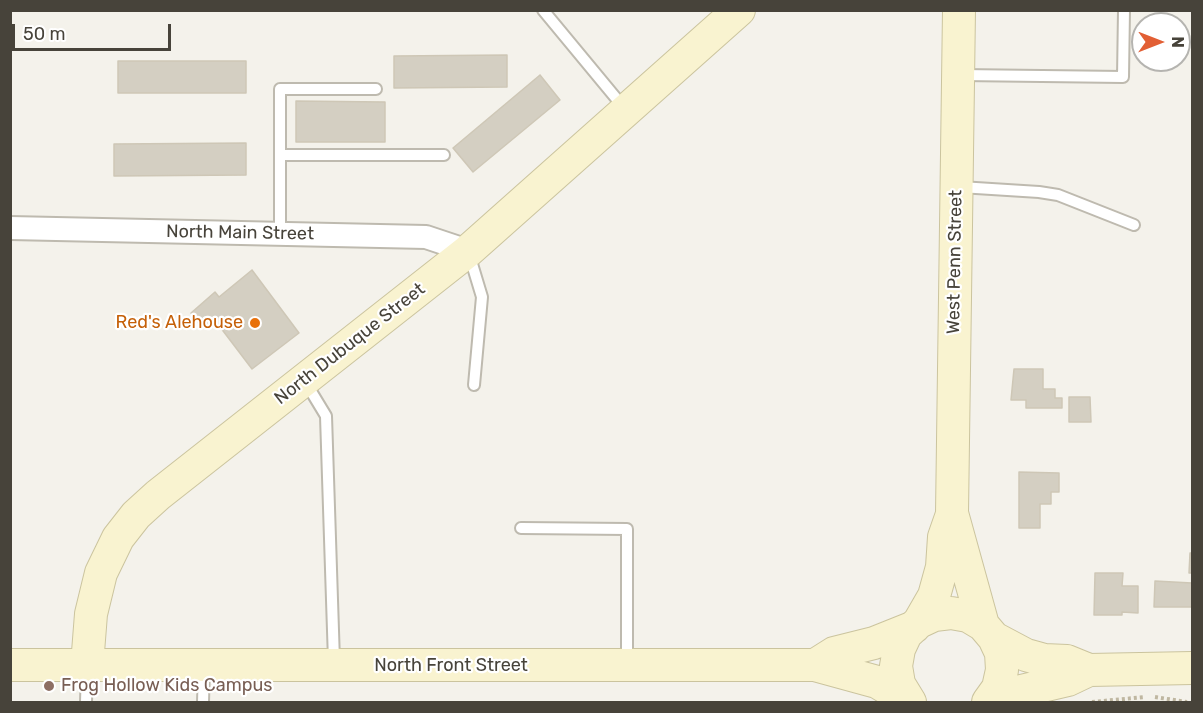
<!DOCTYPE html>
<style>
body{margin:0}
#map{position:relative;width:1203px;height:713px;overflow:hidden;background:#f4f2eb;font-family:Rubik,sans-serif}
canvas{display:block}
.frame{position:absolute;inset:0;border:12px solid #47433a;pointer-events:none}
.north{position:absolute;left:1131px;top:12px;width:60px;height:60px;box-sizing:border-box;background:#fff;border:2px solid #b5b4b0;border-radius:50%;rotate:90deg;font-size:16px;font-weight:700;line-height:24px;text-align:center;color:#47433a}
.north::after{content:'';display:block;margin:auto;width:21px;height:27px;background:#e25f34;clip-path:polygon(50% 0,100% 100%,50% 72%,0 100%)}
.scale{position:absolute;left:12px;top:24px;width:159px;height:27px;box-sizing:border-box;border:3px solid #47433a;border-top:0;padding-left:8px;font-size:18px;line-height:21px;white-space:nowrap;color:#47433a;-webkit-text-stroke:4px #fff;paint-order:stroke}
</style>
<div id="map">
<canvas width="1203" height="713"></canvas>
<div class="frame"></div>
<div class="north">N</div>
<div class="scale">50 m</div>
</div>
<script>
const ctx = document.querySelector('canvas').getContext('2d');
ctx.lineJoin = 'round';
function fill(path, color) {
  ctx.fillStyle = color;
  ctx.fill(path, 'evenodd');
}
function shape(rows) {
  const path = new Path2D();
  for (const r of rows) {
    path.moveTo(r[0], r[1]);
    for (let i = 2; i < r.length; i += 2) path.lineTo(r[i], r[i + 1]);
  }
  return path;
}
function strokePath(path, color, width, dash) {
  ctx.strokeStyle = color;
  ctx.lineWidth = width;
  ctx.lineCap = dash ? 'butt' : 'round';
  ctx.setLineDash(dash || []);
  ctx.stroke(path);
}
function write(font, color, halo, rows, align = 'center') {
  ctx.font = font + ' Rubik,sans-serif';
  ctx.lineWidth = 4.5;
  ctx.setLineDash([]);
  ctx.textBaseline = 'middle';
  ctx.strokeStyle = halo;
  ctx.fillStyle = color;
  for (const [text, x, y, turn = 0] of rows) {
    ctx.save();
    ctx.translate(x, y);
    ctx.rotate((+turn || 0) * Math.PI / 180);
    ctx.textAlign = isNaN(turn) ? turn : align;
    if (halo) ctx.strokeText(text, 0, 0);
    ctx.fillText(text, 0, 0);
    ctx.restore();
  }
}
const building = shape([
 [507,55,507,87,394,88,394,56,507,55],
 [118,61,246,61,246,93,118,93,118,61],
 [540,75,560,100,473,172,453,148,540,75],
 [296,101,385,102,385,142,296,142,296,101],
 [246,143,246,175,114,176,114,144,246,143],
 [252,270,299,333,252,369,214,319,202,328,191,313,215,292,219,297,252,270],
 [1014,369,1043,369,1043,389,1055,389,1055,398,1062,398,1062,408,1026,408,1026,400,1011,400,1014,369],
 [1069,397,1090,397,1091,422,1069,422,1069,397],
 [1019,472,1059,473,1059,492,1051,492,1051,504,1040,504,1040,528,1019,528,1019,472],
 [1190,553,1192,553,1192,573,1189,573,1190,553],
 [1095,573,1123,573,1122,586,1138,586,1138,613,1122,612,1122,615,1094,615,1095,573],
 [1155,581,1192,583,1192,607,1154,607,1155,581]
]);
fill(building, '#d4cfc2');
strokePath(building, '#cec7b6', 1.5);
const lane = shape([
 [543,10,625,109],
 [961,75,1123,77,1124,10],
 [280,155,444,155],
 [960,187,1039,192,1058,195,1134,225],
 [280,234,280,89,376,89],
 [469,254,482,297,474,385],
 [306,383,326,416,334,661],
 [521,528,627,529,627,663],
 [86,702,87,668],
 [203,702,204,667]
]);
const street = shape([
 [10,228,426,237,468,251]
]);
const secondary = shape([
 [959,10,952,513,983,625],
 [919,622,934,596,942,567,944,537,951,517],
 [994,638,1026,655,1044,660,1067,661,1089,670,1192,668],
 [10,665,815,665,877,682,907,700],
 [87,665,91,614,101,573,118,538,136,515,158,495,468,251,739,10],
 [815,665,834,653,874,643,914,627],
 [991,698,1068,680,1089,670],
 [910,702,899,684,896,666,899,649,906,634,919,622,934,615,951,613,968,616,983,625,994,638,1001,653,1002,670,998,688,988,702]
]);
strokePath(lane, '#bebaaf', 14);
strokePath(street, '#bebaaf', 26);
strokePath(secondary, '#cbc49e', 34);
strokePath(shape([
 [1155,697,1187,702],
 [1092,702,1145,697]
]), '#bfb7a1', 4, [3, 3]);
strokePath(lane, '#fff', 10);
strokePath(street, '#fff', 22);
strokePath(secondary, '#f9f3d0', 32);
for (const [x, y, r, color] of [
 [255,323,6,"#e8710a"],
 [49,686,6,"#8d6e63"]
]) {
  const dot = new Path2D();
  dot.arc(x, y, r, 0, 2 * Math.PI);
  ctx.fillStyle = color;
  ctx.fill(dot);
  strokePath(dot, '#fff', 2);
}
write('18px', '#47433a', '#fff', [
 ["North Main Street",240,233,1],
 ["West Penn Street",955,262,-89],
 ["North Dubuque Street",350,344,-38],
 ["North Front Street",451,666]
]);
write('18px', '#c56008', '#fff', [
 ["Red's Alehouse",243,323]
], 'right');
write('18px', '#785e54', '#fff', [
 ["Frog Hollow Kids Campus",61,686]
], 'left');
</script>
